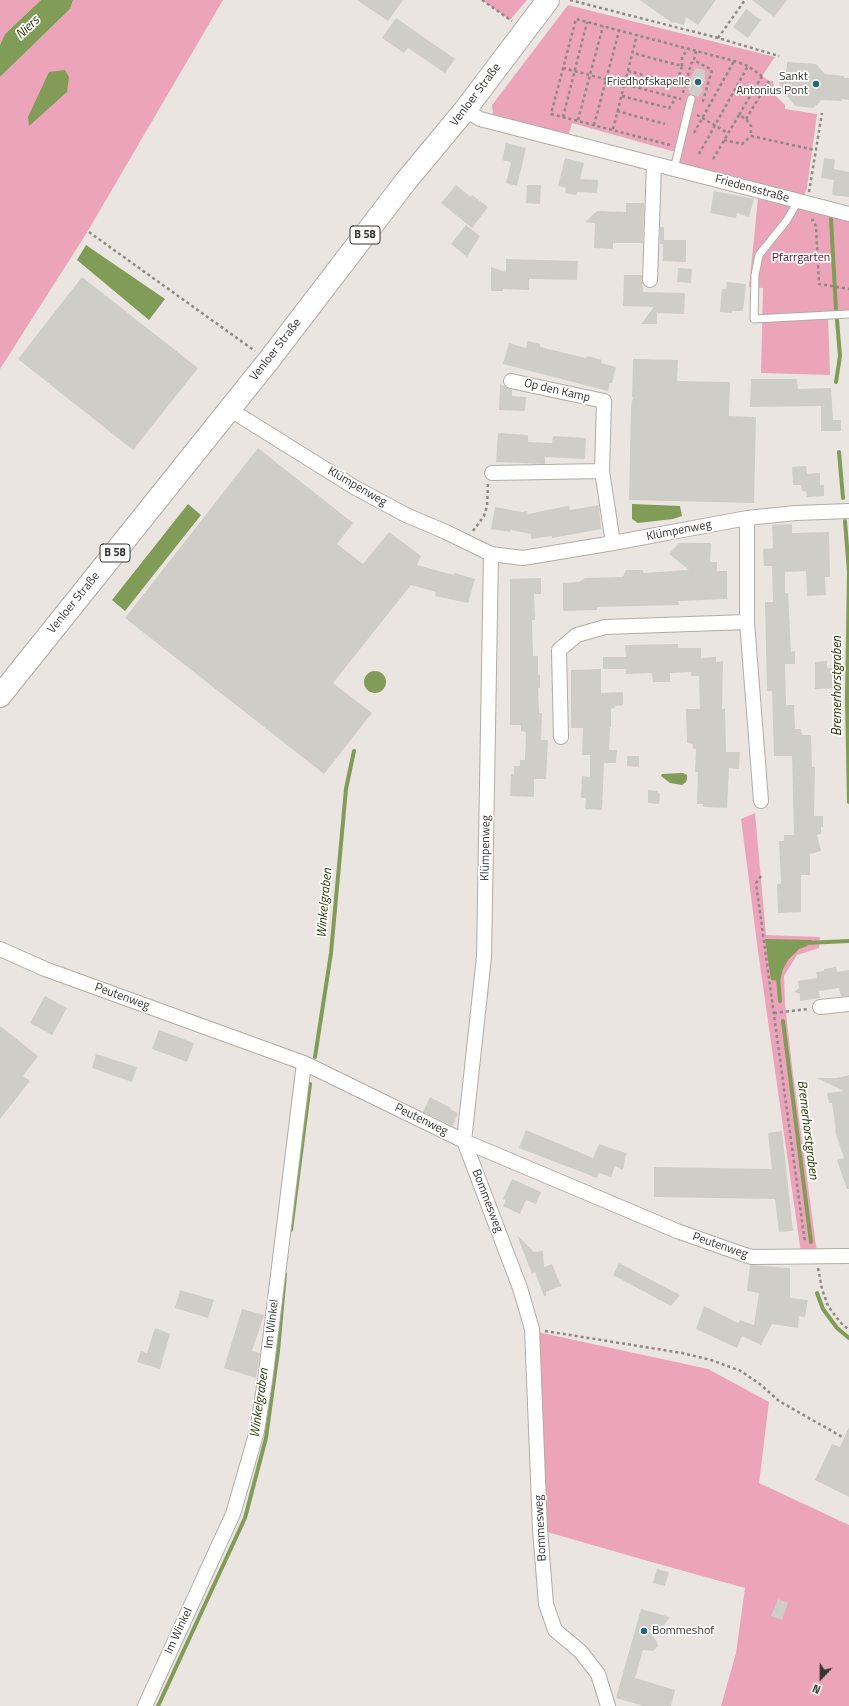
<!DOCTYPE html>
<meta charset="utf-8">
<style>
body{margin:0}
#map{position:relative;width:849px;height:1706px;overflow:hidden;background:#ebe5e1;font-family:"Titillium Web",sans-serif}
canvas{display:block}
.north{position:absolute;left:801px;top:1658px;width:40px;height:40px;-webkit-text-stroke:3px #fff;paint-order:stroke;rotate:202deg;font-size:11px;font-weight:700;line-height:16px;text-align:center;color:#363433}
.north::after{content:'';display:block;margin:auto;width:14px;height:18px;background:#363433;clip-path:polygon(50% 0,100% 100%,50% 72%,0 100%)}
</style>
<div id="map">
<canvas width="849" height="1706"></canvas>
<div class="north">N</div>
</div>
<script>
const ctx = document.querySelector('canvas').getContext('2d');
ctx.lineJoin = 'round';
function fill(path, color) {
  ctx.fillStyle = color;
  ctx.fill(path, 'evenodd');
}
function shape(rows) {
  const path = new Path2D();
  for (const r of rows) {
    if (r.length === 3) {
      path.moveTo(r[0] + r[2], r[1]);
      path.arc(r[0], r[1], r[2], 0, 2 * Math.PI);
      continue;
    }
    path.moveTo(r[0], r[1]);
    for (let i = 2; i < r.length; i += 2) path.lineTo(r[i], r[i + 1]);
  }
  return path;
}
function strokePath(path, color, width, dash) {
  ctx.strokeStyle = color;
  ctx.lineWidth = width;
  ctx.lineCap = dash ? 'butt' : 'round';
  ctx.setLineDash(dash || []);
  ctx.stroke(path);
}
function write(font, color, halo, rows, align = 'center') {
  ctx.font = font + ' "Titillium Web",sans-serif';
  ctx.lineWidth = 3.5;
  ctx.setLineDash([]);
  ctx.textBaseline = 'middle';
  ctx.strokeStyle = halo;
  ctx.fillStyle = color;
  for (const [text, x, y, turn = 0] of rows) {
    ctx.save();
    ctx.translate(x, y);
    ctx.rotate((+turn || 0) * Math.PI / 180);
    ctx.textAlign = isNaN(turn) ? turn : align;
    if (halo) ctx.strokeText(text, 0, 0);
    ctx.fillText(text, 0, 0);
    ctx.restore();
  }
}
fill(shape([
 [0,0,41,0,5,34,0,45],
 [73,0,223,0,86,234,0,369,0,77,70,9],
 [482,0,527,0,510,20],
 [568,5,775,57,762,76,769,81,773,81,775,95,785,105,785,109,817,114,807,188,804,196,676,165,679,153,572,123,568,137,498,120,493,114,492,105],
 [758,199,849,219,849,312,828,314,830,375,761,373,763,288,749,287],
 [755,813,766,935,820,937,819,948,797,955,784,976,785,1004,792,1066,817,1253,801,1253,758,951,741,819],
 [533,1331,708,1369,769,1402,759,1483,849,1525,849,1706,721,1706,736,1653,745,1588,648,1561,544,1531]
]), '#eca4ba');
fill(shape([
 [41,0,73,0,70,9,0,77,0,45,5,34],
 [65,70,69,77,67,92,29,126,28,117,49,72],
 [86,245,165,299,149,320,77,260],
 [188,504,201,515,125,611,112,600],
 [632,504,680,506,682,516,673,519,638,523,632,519],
 [375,682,11],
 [683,773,687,775,687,779,686,782,682,785,670,783,661,776,662,774],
 [765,939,812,940,807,946,799,949,788,960,783,969,780,981,771,980]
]), '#809c56');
strokePath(shape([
 [831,219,836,310],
 [836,382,840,356,837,320],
 [839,452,843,498],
 [845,521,849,572,847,698,849,802],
 [805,943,849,941],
 [778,977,780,1001],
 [783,1021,811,1242],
 [315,1057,331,953,346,789,354,751],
 [291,1230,310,1084],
 [817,1293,823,1309,837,1328,849,1338],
 [158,1706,245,1518,266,1438,278,1351,285,1274]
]), '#809c56', 4);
fill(shape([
 [357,0,403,0,388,21],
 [640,0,716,0,698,25,686,17,684,25,673,22,672,23],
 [752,0,787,0,774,17],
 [746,9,761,20,748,38,733,27],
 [396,18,455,59,445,73,408,48,404,53,382,38],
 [787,62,816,64,825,74,844,76,844,78,849,78,849,100,842,99,842,101,822,100,813,108,795,106,788,97,783,94,779,83,787,68],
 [696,68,705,70,705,81,701,86,703,91,698,97,690,94,688,88,692,83,691,77],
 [506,143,526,148,517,186,506,183,511,162,502,160],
 [565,158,584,163,580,179,598,180,597,193,577,192,576,195,565,193,566,188,558,186],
 [824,158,835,160,834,169,849,172,849,197,832,195,834,180,821,178],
 [456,185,471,197,472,195,488,207,472,228,441,203],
 [527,185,541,185,540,204,526,203],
 [714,191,754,199,749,217,737,213,736,218,710,213],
 [626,203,644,203,643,243,613,243,613,249,594,248,595,223,585,222,597,211,626,212],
 [466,225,480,236,467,257,451,244],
 [660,227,664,227,664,240,686,240,686,262,663,261,663,244,660,244],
 [506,259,578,261,577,280,529,279,529,290,503,289,503,291,491,291,491,267,506,272],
 [678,268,692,269,691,283,677,282],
 [624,275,642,275,643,292,685,293,684,314,657,313,657,324,641,324,654,307,623,306],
 [82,277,198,368,133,450,18,359],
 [727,282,746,284,743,311,732,311,732,313,720,312,722,289,726,289],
 [528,341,540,344,540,347,569,354,586,358,587,356,602,360,601,363,616,367,612,383,610,383,608,391,503,364,509,343,526,348],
 [633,359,678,360,677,381,730,382,729,416,756,417,754,503,629,500,631,407,633,397,632,397],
 [751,379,797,379,798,389,831,388,833,420,841,420,841,431,821,431,821,406,750,407],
 [500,384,512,390,512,396,526,397,525,411,499,410],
 [498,433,528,435,528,442,552,443,553,436,586,438,585,459,545,457,545,464,496,462],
 [258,448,353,523,337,544,363,564,389,532,421,556,417,565,454,575,454,573,475,579,468,603,435,596,436,592,411,585,333,683,372,713,324,774,125,618],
 [806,466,807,474,820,473,820,485,824,485,824,496,807,497,806,491,802,491,801,485,793,485,792,467],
 [599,505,601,529,552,538,552,536,531,539,531,534,511,530,510,532,491,529,495,507,522,512,527,511,528,514,562,507,569,506,570,510],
 [792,524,792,533,829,532,830,577,825,577,826,595,807,596,806,571,785,572,785,593,788,593,791,652,795,651,795,664,785,664,786,705,794,705,795,729,801,729,802,735,811,735,812,767,815,767,814,816,823,816,823,827,821,827,821,834,817,835,821,851,810,854,810,875,801,875,801,912,778,913,777,884,781,884,779,841,784,841,784,835,794,835,792,756,774,756,772,691,767,691,765,602,773,602,772,566,764,566,763,549,773,548,772,525],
 [679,543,711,543,710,562,717,562,717,571,727,571,727,599,678,601,679,605,597,607,597,610,563,611,563,583,579,582,585,578,623,577,626,570,643,570,643,573,689,570,669,554],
 [541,578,541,594,534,594,535,620,532,620,533,656,538,656,538,675,540,675,540,688,538,688,539,713,542,713,541,740,548,740,546,779,534,779,534,797,510,796,511,774,514,774,514,766,520,766,520,760,525,760,526,732,521,731,521,725,510,725,510,579],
 [678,644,678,648,701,648,701,658,716,657,716,662,723,661,722,709,725,709,726,752,740,752,739,769,729,768,727,808,703,807,703,804,697,804,698,772,695,772,696,749,693,748,693,744,687,743,686,709,700,709,699,676,691,676,691,672,670,673,670,682,653,682,652,673,626,674,626,669,603,669,603,657,626,657,625,645],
 [827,661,827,668,836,668,836,688,815,689,815,662],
 [601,669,601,693,623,692,623,705,615,706,615,708,611,709,611,727,610,727,609,750,617,750,616,763,604,763,602,810,585,809,586,798,581,798,582,776,590,777,590,755,582,755,583,728,571,728,571,670],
 [627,756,639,756,639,767,627,766],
 [648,790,657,791,660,794,659,804,648,803],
 [836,967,837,972,849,970,849,996,841,996,839,988,819,991,820,998,800,1001,800,994,794,992,799,988,798,981,817,978,816,972,824,971,824,969],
 [45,996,67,1008,52,1035,30,1023],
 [0,1026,38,1056,23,1076,30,1081,0,1119],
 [159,1030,194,1043,187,1062,152,1049],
 [96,1054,137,1067,132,1082,92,1068],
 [849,1075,849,1189,847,1189,837,1160,844,1158,835,1131,836,1131,832,1103,829,1103,827,1093,844,1091,817,1078,837,1078],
 [430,1097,451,1108,450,1109,458,1113,453,1126,423,1112],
 [526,1130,593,1158,599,1144,626,1153,623,1170,615,1166,611,1177,599,1173,597,1178,519,1148],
 [782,1131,793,1231,779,1232,775,1199,654,1197,654,1167,772,1169,768,1133],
 [512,1179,541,1192,536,1204,526,1200,520,1214,503,1206,506,1200,503,1199],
 [517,1235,534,1252,543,1251,544,1267,552,1264,561,1286,546,1292,546,1296,544,1296,535,1272,532,1274],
 [619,1263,680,1295,671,1306,613,1275],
 [750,1265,790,1268,790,1298,808,1300,805,1317,799,1316,798,1328,772,1324,761,1345,742,1336,737,1348,696,1329,704,1306,738,1323,740,1320,754,1325,759,1293,747,1291],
 [180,1290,214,1300,208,1318,175,1308],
 [242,1309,264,1315,252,1351,260,1353,256,1378,224,1368],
 [155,1328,170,1334,160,1369,137,1362,141,1351,147,1353],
 [849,1427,849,1497,815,1480,832,1444,840,1447],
 [657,1569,669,1572,665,1586,653,1583],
 [778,1599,788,1603,782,1620,771,1616],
 [641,1609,670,1617,664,1625,649,1631,657,1642,658,1646,653,1651,643,1650,635,1678,675,1690,671,1706,644,1706,616,1698]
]), '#cfcdc7');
const service = shape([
 [674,169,691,99],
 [798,201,787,220,759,255,755,275,754,319,849,314]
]);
const minor = shape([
 [465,110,480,119,849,214],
 [650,280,654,164],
 [511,381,604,401,602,471,613,543],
 [229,409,354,487,406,515,446,532,491,554,523,558,613,543,747,518,796,513,849,511],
 [492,473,602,471],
 [747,518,747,622,761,801],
 [491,554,484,957,464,1141,520,1288,532,1329,540,1529,546,1604,555,1630,581,1652,598,1674,608,1706],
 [561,737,559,650,577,635,605,627,747,622],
 [0,949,45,969,304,1063,464,1141,677,1231,745,1255,752,1257,849,1256],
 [820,1007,849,1004],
 [145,1706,233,1514,257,1431,265,1381,304,1063]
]);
const primary = shape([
 [0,696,269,360,406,181,465,110,548,0]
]);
strokePath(service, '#b1aca8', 9);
strokePath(minor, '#b1aca8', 16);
strokePath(primary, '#b1aca8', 24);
strokePath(shape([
 [482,0,512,21],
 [570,0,718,38,779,56],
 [718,38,745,0],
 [696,51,694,60,712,70,703,101,700,101],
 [682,66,682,57,688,49],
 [563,68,681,99],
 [628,71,677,84,682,66,633,53],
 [762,76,739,115,746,119,751,126,751,136,815,150],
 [683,93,691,64,694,60],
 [622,96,669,108,676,98],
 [617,111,665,124],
 [697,115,728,133],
 [563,117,587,22],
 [746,119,769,81],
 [578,120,603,26],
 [594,125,619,31],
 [613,129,637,35],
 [694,133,734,61],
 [724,140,742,144,751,136],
 [670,145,551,114,576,19,734,61,748,66,762,76],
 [699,154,748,66],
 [713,159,739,115],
 [809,192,822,113],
 [811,220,813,220,816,226,819,284,849,289],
 [89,232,255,351],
 [473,531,484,516,487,506,488,484],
 [761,876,756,883,805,1243],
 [774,1013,808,1009],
 [818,1268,822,1289,828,1306,840,1322,849,1330],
 [545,1331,682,1353,711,1360,741,1371,761,1385,779,1401,844,1438]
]), '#8d8986', 2.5, [3, 3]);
strokePath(service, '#fff', 7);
strokePath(minor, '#fff', 14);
strokePath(primary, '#fff', 22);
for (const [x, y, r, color] of [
 [698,82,4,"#25667a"],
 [816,84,4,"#25667a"],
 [644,1631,4,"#25667a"]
]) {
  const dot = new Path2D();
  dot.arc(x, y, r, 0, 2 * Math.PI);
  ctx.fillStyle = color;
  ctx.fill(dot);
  strokePath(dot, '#fff', 1.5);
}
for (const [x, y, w] of [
 [365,235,30],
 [115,553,30]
]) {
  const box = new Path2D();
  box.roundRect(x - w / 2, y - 9, w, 18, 3);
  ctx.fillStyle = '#fff';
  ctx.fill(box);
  strokePath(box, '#363433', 1);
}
write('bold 11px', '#363433', null, [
 ["B 58",365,235],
 ["B 58",115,553]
]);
write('12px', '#363433', '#fff', [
 ["Sankt",808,77],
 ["Antonius Pont",808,91],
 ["Friedhofskapelle",690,82],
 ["Bommeshof",652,1631,"left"]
], 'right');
write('12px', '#363433', '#fff', [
 ["Venloer Straße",476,95,-53],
 ["Friedensstraße",752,189,15],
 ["Venloer Straße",276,350,-52],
 ["Op den Kamp",557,391,13],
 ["Klümpenweg",357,487,30],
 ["Klümpenweg",679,531,-11],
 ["Venloer Straße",74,603,-51],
 ["Klümpenweg",486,848,-89],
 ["Peutenweg",122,997,20],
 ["Peutenweg",421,1120,26],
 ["Bommesweg",487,1201,69],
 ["Peutenweg",720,1246,19],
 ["Im Winkel",272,1324,-83],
 ["Bommesweg",541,1528,-93],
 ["Im Winkel",179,1631,-65]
]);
write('12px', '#58112f', '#fff', [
 ["Pfarrgarten",801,258]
]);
write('italic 13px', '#263801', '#fff', [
 ["Niers",28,28,-43],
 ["Bremerhorstgraben",838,686,-90],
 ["Winkelgraben",325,903,-85],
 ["Bremerhorstgraben",807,1130,83],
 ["Winkelgraben",260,1403,-82]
]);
</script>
